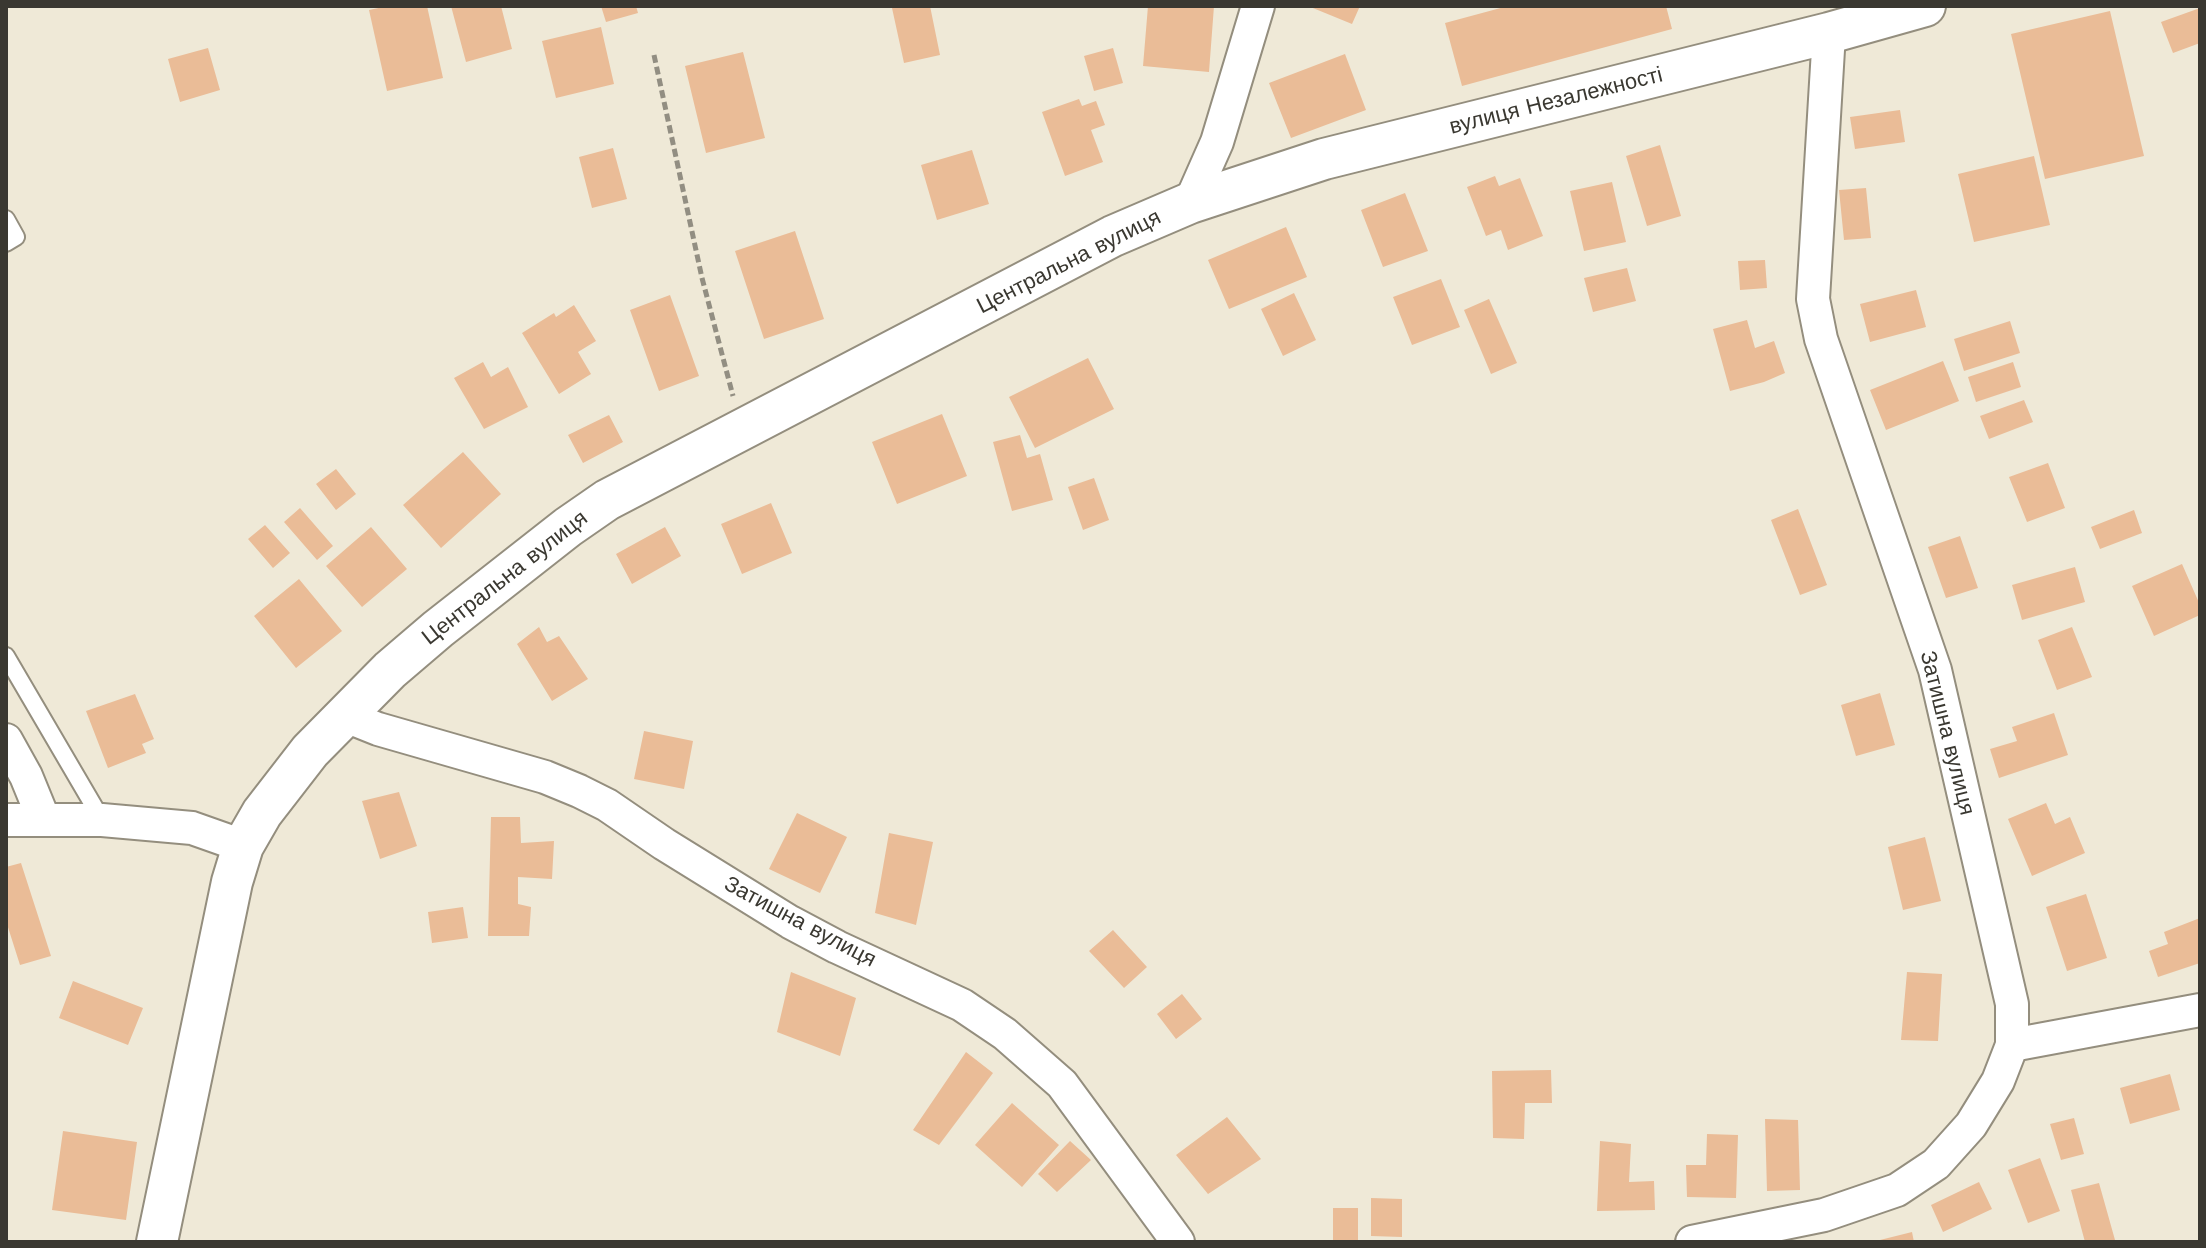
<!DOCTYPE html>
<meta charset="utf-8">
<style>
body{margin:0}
#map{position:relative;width:2206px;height:1248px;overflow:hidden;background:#efe9d7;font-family:"Work Sans",sans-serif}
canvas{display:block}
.frame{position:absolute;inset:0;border:8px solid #3a3831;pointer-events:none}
</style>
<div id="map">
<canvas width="2206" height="1248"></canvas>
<div class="frame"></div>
</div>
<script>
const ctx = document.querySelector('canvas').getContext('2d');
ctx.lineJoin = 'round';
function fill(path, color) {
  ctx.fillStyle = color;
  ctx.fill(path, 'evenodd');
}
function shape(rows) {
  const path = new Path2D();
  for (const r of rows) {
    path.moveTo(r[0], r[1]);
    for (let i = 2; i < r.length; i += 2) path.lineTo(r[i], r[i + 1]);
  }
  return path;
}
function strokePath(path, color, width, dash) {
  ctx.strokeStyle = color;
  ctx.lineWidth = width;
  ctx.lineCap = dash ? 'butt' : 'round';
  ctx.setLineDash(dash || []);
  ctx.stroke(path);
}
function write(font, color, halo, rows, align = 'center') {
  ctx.font = font + ' "Work Sans",sans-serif';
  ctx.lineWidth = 6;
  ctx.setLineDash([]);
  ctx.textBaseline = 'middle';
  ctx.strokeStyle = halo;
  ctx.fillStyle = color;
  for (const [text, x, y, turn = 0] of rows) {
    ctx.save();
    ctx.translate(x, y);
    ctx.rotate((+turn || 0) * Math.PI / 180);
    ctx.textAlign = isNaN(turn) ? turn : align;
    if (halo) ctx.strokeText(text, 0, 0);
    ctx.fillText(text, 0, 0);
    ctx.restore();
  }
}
fill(shape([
 [388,6,427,6,443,78,387,91,369,10],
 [451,6,501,6,512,49,466,62],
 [601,6,636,6,638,13,606,22],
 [902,6,930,6,940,55,904,63,892,8],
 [1148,6,1214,6,1209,72,1143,66],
 [1308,6,1360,6,1352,24],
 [1508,6,1666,6,1672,29,1462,86,1445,23],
 [2200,8,2200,43,2173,53,2161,22],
 [2110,11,2144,156,2045,179,2011,34],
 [601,27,614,84,556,98,542,41],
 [208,48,220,90,180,102,168,59],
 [1113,48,1123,83,1094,91,1084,56],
 [743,52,765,138,706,153,685,66],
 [1345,54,1366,110,1291,138,1269,83],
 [1079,99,1082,106,1096,101,1105,125,1091,130,1103,162,1065,176,1042,112],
 [1900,110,1905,142,1855,149,1850,117],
 [1660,145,1681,216,1647,226,1626,156],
 [613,148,627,199,592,208,579,157],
 [972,150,989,204,937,220,921,165],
 [2034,156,2050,225,1974,242,1958,174],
 [1495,176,1499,186,1520,178,1543,236,1508,250,1501,230,1486,236,1467,187],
 [1612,182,1626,242,1584,251,1570,191],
 [1866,188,1871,238,1844,240,1839,190],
 [1405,193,1428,251,1383,267,1361,210],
 [1286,227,1307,277,1229,309,1208,260],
 [795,231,824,319,764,339,735,251],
 [1765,260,1767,288,1740,290,1738,261],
 [1627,268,1636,301,1593,312,1584,278],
 [1441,279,1460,327,1412,345,1393,297],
 [1916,290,1926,327,1870,342,1860,304],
 [1294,293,1316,340,1283,356,1261,309],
 [670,295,699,376,659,391,630,310],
 [1489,299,1517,363,1491,374,1464,310],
 [574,305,596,341,578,352,591,374,559,394,522,333,554,313,556,317],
 [1747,320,1755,348,1774,341,1785,373,1764,382,1730,391,1713,329],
 [2010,321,2020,353,1964,371,1954,339],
 [1088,358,1114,409,1035,448,1009,397],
 [1943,361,1959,401,1886,430,1870,390],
 [483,362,491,377,508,367,528,407,484,429,454,378],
 [2013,362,2021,387,1976,402,1968,377],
 [2024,400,2033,422,1989,439,1980,416],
 [942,414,967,476,897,504,872,442],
 [609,415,623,442,583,463,568,435],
 [1020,435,1027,458,1040,454,1053,500,1012,511,993,442],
 [463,452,501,494,441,548,403,505],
 [2048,463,2065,508,2027,522,2009,477],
 [336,469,356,494,336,510,316,484],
 [1094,478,1109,520,1083,530,1068,487],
 [771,503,792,553,742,574,721,524],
 [300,508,333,546,317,560,284,522],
 [1798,509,1827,585,1800,595,1771,520],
 [2134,510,2142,533,2100,549,2091,527],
 [265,525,290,553,273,568,248,539],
 [371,527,407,569,362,607,326,566],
 [665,527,681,556,632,584,616,554],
 [1960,536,1978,588,1946,598,1928,547],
 [2182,564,2200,605,2200,615,2154,636,2132,586],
 [2075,567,2085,602,2022,620,2012,585],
 [299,579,342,631,296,668,254,616],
 [539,627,547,642,559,636,588,679,552,701,517,644],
 [2072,627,2092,677,2057,690,2038,640],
 [1880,693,1895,745,1856,756,1841,705],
 [135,694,154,739,142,744,146,753,108,768,86,711],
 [2054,713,2068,755,1999,778,1990,749,2017,741,2012,727],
 [644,731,693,741,684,789,634,779],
 [399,792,417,846,380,859,362,801],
 [2046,803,2055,824,2070,817,2085,853,2032,876,2008,819],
 [797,813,847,837,820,893,769,869],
 [491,817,520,817,521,843,554,841,552,879,518,877,518,904,531,907,529,936,488,936],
 [889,833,933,842,916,925,875,913],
 [1925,837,1941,901,1903,910,1888,847],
 [21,863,51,956,20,965,6,921,6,867],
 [2086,894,2107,958,2067,971,2046,907],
 [463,907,468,938,432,943,428,912],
 [2200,918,2200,963,2158,977,2149,951,2168,944,2164,932],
 [1113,930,1147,967,1124,988,1089,951],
 [791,972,856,998,840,1056,777,1032],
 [1907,972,1942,974,1938,1041,1901,1040],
 [73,981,143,1008,128,1045,59,1018],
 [1182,994,1202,1019,1176,1039,1157,1014],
 [966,1052,993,1073,939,1145,913,1130],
 [1551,1070,1552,1103,1525,1103,1524,1139,1493,1138,1492,1071],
 [2170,1074,2180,1110,2130,1124,2120,1088],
 [1012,1103,1059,1145,1022,1187,975,1145],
 [1227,1117,1261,1159,1208,1194,1176,1155],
 [2074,1118,2084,1154,2061,1160,2050,1124],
 [1765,1119,1798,1120,1800,1190,1767,1191],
 [63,1131,137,1142,126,1220,52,1210],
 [1707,1134,1738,1135,1736,1198,1687,1197,1686,1165,1706,1165],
 [1070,1141,1091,1160,1057,1192,1038,1174],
 [1600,1141,1631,1144,1629,1182,1654,1181,1655,1210,1597,1211],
 [2040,1158,2060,1211,2028,1223,2008,1170],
 [1979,1182,1992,1209,1943,1232,1931,1205],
 [2099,1183,2115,1240,2085,1242,2071,1190],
 [1371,1198,1402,1199,1402,1237,1371,1236],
 [1333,1208,1358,1208,1358,1242,1333,1242],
 [1912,1232,1914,1242,1877,1242,1876,1241]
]), '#eabc97');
const service = shape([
 [6,219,16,237,6,243],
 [6,656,102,820]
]);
const minor = shape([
 [1190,203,1217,142,1258,6],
 [343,715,378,729,545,777,579,791,607,805,664,844,790,922,837,947,962,1005,1005,1034,1062,1084,1178,1242],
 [6,740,26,776,44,820],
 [6,820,102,820,192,828,243,846],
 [2012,1045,2200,1010],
 [1692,1242,1824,1215,1897,1190,1936,1164,1971,1125,1998,1081,2012,1045,2012,1004,1935,670,1821,339,1813,299,1829,33]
]);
const tertiary = shape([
 [157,1242,232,882,243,846,262,813,310,751,390,670,438,629,568,527,607,500,1113,236,1190,203,1324,159,1829,33,1925,6]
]);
strokePath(service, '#948e7e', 20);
strokePath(minor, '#948e7e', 36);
strokePath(tertiary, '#948e7e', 44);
strokePath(shape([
 [654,55,702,278,733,396]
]), '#928e82', 5, [8, 4]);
strokePath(service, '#fff', 16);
strokePath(minor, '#fff', 32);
strokePath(tertiary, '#fff', 40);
write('22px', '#3a3831', '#fff', [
 ["вулиця Незалежності",1556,101,-14],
 ["Центральна вулиця",1069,262,-27],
 ["Центральна вулиця",505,578,-38],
 ["Затишна вулиця",1947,733,76],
 ["Затишна вулиця",800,922,28]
]);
</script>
